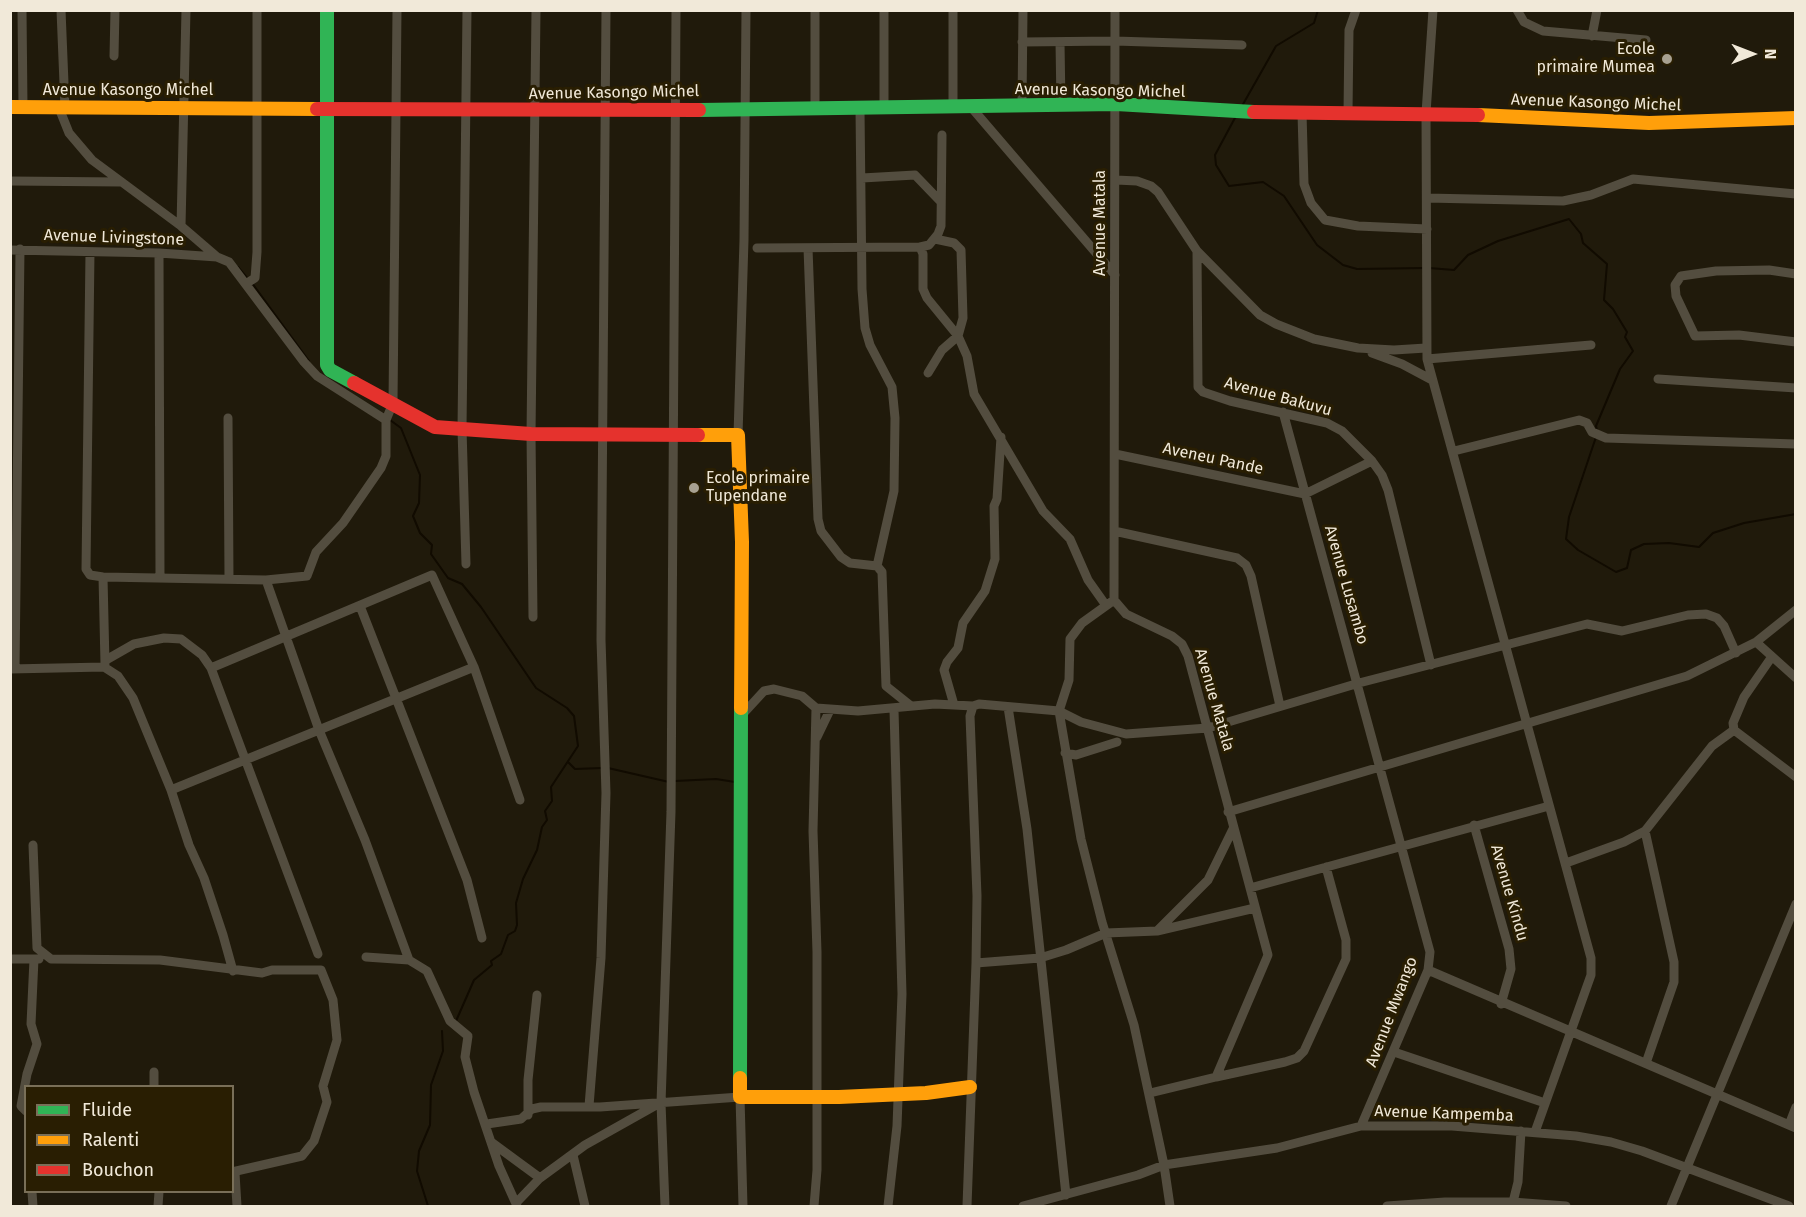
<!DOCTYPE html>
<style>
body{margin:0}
#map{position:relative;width:1806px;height:1217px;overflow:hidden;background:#201a0b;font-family:"Fira Sans",sans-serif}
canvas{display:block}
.frame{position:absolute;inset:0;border:12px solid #f1e9d9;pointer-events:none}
.legend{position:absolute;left:24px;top:1085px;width:210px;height:108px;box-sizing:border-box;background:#291e02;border:2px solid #796f58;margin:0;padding:8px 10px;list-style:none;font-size:18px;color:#f1e9d9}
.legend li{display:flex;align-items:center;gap:12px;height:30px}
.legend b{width:30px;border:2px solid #796f58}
.north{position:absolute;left:1722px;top:24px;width:60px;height:60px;-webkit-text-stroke:4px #291e02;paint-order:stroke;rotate:90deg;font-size:16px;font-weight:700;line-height:24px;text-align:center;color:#f1e9d9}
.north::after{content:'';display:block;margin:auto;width:21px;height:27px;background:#f1e9d9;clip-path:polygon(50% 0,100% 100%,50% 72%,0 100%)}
</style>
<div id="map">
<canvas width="1806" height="1217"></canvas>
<div class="frame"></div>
<ul class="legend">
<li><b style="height:8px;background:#30b455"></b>Fluide</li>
<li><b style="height:8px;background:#ff9f0a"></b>Ralenti</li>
<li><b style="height:8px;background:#e5322d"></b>Bouchon</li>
</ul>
<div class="north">N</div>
</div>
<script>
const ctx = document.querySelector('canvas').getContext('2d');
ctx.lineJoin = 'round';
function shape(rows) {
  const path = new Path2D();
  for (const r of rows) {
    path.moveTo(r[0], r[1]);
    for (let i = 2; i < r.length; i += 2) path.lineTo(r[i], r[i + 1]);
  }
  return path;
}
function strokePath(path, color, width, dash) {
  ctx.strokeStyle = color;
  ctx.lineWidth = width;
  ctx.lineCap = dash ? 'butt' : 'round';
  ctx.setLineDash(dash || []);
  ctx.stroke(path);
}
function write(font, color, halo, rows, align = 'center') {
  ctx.font = font + ' "Fira Sans",sans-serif';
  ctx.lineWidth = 6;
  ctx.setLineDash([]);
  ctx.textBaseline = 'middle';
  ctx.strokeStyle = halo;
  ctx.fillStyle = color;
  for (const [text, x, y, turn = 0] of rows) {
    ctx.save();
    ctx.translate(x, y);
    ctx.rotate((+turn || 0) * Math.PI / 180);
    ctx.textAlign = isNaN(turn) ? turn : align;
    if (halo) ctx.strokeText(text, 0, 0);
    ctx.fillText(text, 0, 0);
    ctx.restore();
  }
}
strokePath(shape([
 [1242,106,1276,46,1314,23,1318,10],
 [1236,116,1215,155,1216,165,1229,186,1263,182,1284,196,1317,245,1343,265,1357,269,1424,268],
 [238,267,248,279],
 [1429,268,1454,270,1468,255,1498,241,1569,219,1581,234,1583,243,1607,264,1604,300,1613,309,1627,332,1625,337,1633,351,1620,369,1596,426,1597,431],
 [252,283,309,361],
 [390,420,401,428,420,475,419,503,413,516,420,533,432,545,431,554,448,578,462,584,481,607,536,688,567,708,574,716,578,746,551,787,552,801,545,811,547,820,542,827,537,850,523,879,516,903,517,925,515,931,508,935,501,954,491,961,492,965,474,980,456,1021],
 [1596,437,1569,517,1566,539,1578,550,1616,572,1627,568,1631,550,1644,544,1669,543,1699,547,1713,533,1744,523,1796,514],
 [568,762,575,769,602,768],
 [608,768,669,782],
 [675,781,716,779,735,782],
 [428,1206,417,1171,419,1151,430,1125,431,1085,443,1051,442,1031]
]), '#110b01', 2);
strokePath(shape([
 [22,10,23,107],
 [61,10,65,108],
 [1115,10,1114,600,1126,614,1172,636,1182,644,1188,656,1268,955,1216,1077,1150,1093],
 [1433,10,1426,113,1427,359,1591,958,1591,975,1535,1132],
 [1517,10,1524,22,1543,31,1646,40],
 [1592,36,1597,10],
 [1022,42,1115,41,1242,45],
 [1060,42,1061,105],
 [114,56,115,10],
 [1022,105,1023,10],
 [953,107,953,10],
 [971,107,1115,275],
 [59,108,69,133,92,160,181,226,217,257,229,262,304,362,317,376,386,420],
 [884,108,884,10],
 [815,109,815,10],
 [860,109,862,289,865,328,870,345,892,387,895,418,894,491,877,566],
 [1302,113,1304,184,1311,203,1325,220,1358,226,1427,229],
 [1348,113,1349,30,1356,10],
 [862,178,915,175,941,202],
 [1116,180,1137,181,1151,186,1158,192,1197,251,1260,315,1276,324,1314,339,1358,348,1394,350,1426,348],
 [10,181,121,182],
 [1427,198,1563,201,1591,195,1633,179,1796,194],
 [181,226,186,10],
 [920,247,929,245,938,234,941,226,942,135],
 [757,248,920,247,923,254,923,289,927,298,958,336,967,356,974,394,1043,511,1070,539,1088,580,1105,604],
 [808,248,818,519,821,531,841,557,850,563,877,566,882,572,886,686,911,706],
 [10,250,159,253,217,257],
 [1197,251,1198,387,1203,392,1230,401,1327,423,1342,431,1372,461,1382,475,1388,490,1431,665],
 [90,252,86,569,90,575,103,577,266,580,319,730,365,840,409,960,427,971,450,1021,468,1036,465,1057,474,1092,499,1166,517,1206],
 [159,253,160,576],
 [1796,274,1769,270,1716,271,1681,276,1675,285,1676,296,1695,336,1739,335,1796,342],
 [247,283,255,278,257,252,257,10],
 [1372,353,1402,364,1432,380],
 [1427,359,1591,345],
 [928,373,942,350,958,336,963,318,961,250,954,243,935,239],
 [1658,379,1796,388],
 [1283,412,1430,952,1428,970,1361,1126],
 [228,418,229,579],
 [738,435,744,240,746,10],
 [1454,451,1579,420,1587,423,1592,432,1606,438,1796,444],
 [1115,454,1305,494,1372,461],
 [1114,531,1237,558,1246,565,1251,576,1280,706],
 [466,564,462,429,467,10],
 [103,577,105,664],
 [266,580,307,576,316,552,343,523,381,468,386,456,386,420,393,403,397,10],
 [1114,600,1082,623,1070,639,1069,680,1059,711,1081,839,1102,922,1134,1025,1164,1165,1170,1206],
 [360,606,467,880,482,938],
 [533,617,531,434,536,10],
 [1756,642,1796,678],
 [1771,658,1744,697,1733,723,1734,730,1796,777],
 [106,660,134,644,164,638,181,639,202,655,211,668,318,954],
 [211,668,432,575,474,667,520,800],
 [10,669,104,667,118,676,133,698,171,790,189,845,204,878,223,935,233,971],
 [15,669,20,249],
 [954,705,944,670,947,662,958,648,963,623,985,591,995,559,994,506,997,499,1001,437],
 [1008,707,1027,829,1066,1195],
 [816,708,858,711,935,704,973,706],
 [741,716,764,691,774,689,802,696,816,708,813,831,817,952,817,1170,814,1206],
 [817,737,830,710],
 [1065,753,1076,755,1117,742],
 [171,790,474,667],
 [1228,812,1687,676,1756,642,1796,610],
 [1474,825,1509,949,1511,969,1501,1004],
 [1645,831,1674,962,1674,982,1646,1063],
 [33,845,37,948,51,959,160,960,262,973,272,970,321,970,333,1000,337,1040,323,1086,327,1102,314,1141,302,1156,232,1172],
 [1566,863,1624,842,1645,831,1712,746,1734,730],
 [1250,888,1549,806],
 [1157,931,1208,880,1233,829],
 [366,957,409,960],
 [10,959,39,959],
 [976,963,1040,958,1066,950,1106,933,1157,931,1255,908],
 [1428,970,1796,1128],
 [1394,1052,1545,1103],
 [154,1072,154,1086],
 [1216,1077,1285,1062,1297,1058,1304,1051,1346,959,1346,940,1326,867],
 [589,1106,601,958,606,793,601,640,606,10],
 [26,1111,21,1106,27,1074,37,1044,31,1024,34,959],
 [528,1115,528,1080,537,995],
 [487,1124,521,1119,532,1109,541,1107,600,1107,740,1097,743,1206],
 [1789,1125,1796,1107],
 [491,1142,540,1178],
 [573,1155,585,1206],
 [235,1173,237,1206],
 [32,1192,33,1206],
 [516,1203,540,1178,585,1145,658,1104],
 [158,1206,159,1192],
 [665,1206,661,1103,671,812,676,10],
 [888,1206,897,1126,902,994,894,710],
 [967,1206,976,963,977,896,970,716,973,706,979,704,1059,711,1081,722,1126,734,1208,728,1359,683,1587,624,1622,631,1688,615,1706,614,1717,618,1724,626,1736,653],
 [1023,1206,1138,1175,1164,1165,1277,1148,1361,1126,1452,1126,1576,1136,1611,1142,1642,1151,1789,1206],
 [1387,1206,1445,1202,1512,1202,1566,1206],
 [1512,1206,1518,1182,1521,1131],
 [1671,1206,1796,904]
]), '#534d3f', 9);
strokePath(shape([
 [327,10,327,365,330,370,354,383],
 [699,110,1116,104,1254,112],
 [740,1078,741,708]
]), '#30b455', 14);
strokePath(shape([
 [10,107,317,109],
 [1478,115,1649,123,1796,118],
 [698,435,738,435,742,542,741,708],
 [740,1078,740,1097,839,1097,926,1093,970,1087]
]), '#ff9f0a', 14);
strokePath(shape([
 [317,109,699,110],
 [1254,112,1478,115],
 [354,383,435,427,531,434,698,435]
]), '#e5322d', 14);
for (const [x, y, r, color] of [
 [1667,59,6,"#a8a191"],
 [694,488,6,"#a8a191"]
]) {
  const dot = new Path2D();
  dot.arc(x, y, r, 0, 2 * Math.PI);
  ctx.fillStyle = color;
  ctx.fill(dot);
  strokePath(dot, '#291e02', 2);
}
write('16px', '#f1e9d9', '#291e02', [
 ["Ecole",1655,50],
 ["primaire Mumea",1655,68],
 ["Ecole primaire",706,479,"left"],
 ["Tupendane",706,497,"left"]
], 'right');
write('16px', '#f1e9d9', '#291e02', [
 ["Avenue Kasongo Michel",128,91],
 ["Avenue Kasongo Michel",1100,91,1],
 ["Avenue Kasongo Michel",614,93,-1],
 ["Avenue Kasongo Michel",1596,103,2],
 ["Avenue Matala",1101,223,-90],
 ["Avenue Livingstone",114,238,2],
 ["Avenue Bakuvu",1278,397,15],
 ["Aveneu Pande",1213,459,12],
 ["Avenue Lusambo",1346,585,74],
 ["Avenue Matala",1214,700,74],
 ["Avenue Kindu",1509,893,74],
 ["Avenue Mwango",1392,1012,-69],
 ["Avenue Kampemba",1444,1114,2]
]);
</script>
